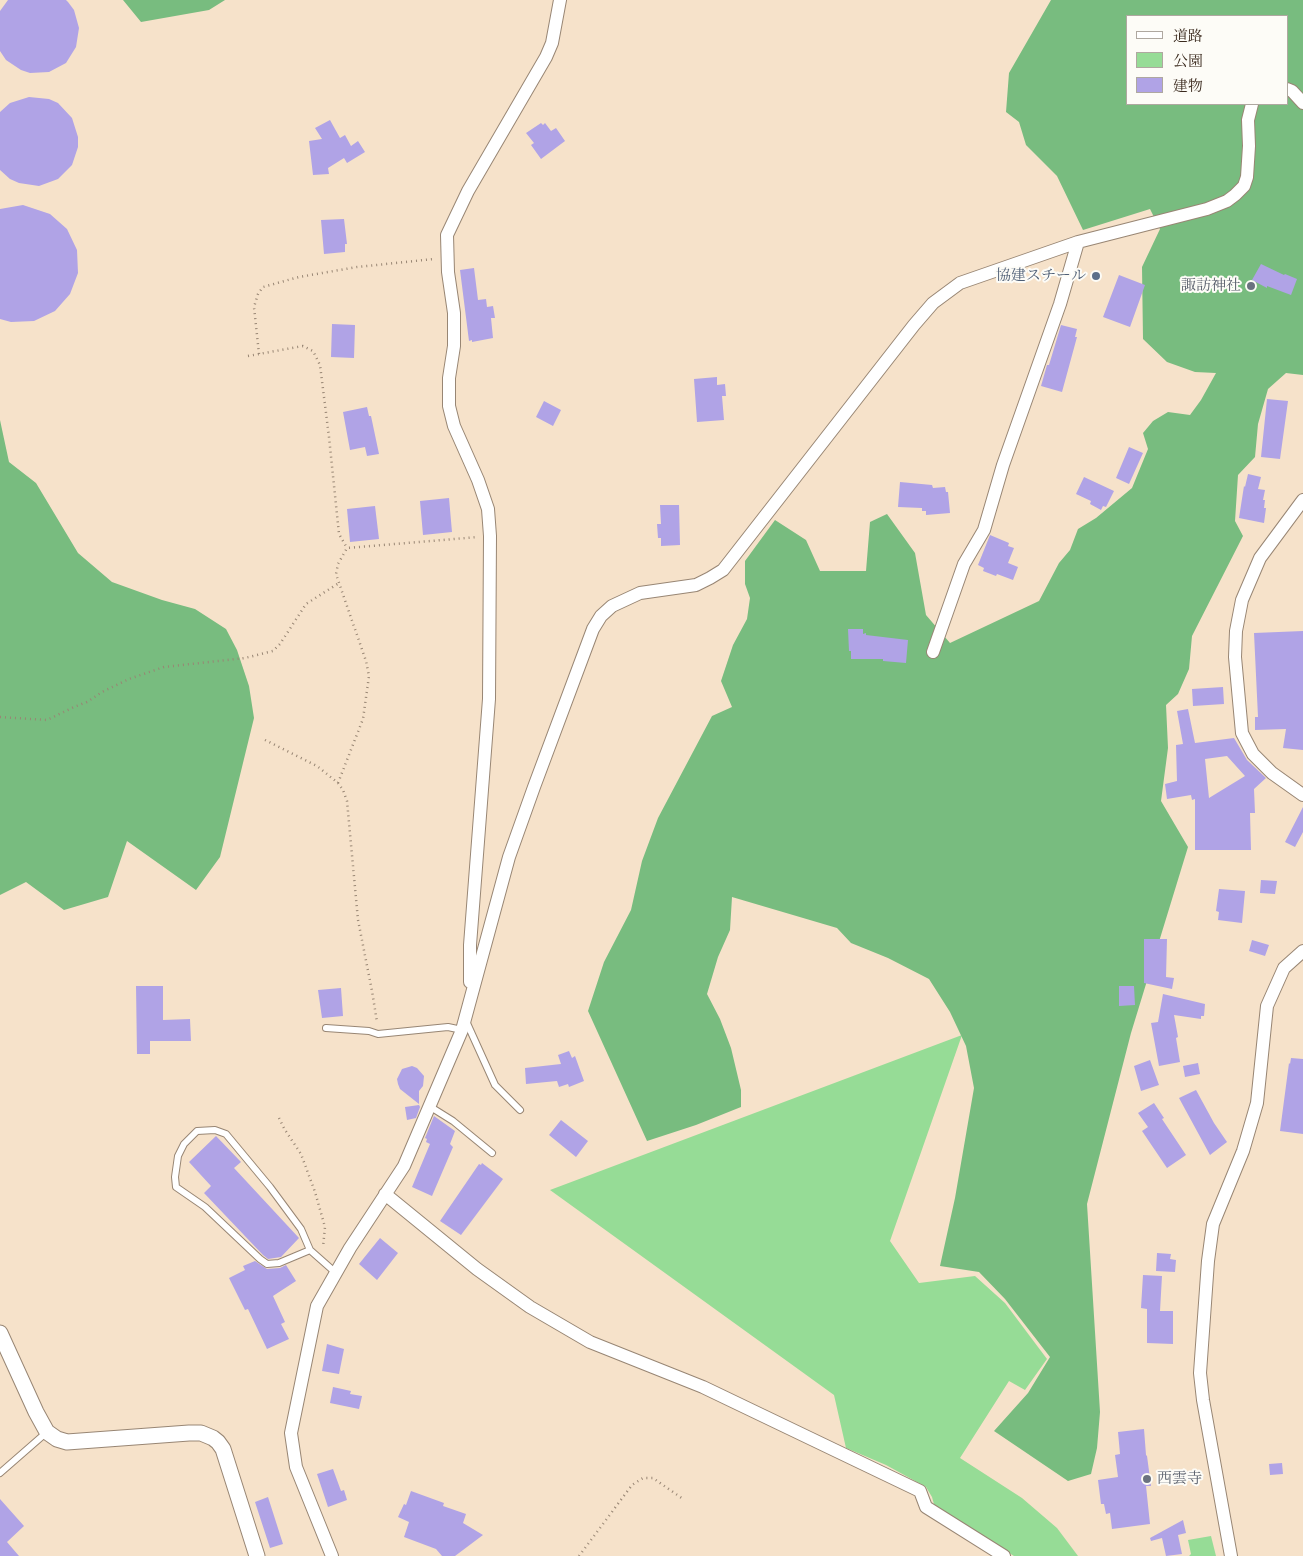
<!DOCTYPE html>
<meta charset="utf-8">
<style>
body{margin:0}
#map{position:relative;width:1303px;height:1556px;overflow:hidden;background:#f6e2ca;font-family:"Libre Caslon Text","Noto Serif JP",serif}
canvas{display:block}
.legend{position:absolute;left:1126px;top:15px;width:162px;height:90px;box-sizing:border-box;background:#fdfcf7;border:1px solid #afa8a0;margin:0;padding:6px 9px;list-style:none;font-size:15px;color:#3b2a1e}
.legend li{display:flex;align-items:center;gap:10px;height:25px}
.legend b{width:25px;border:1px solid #afa8a0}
</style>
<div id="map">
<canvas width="1303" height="1556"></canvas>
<ul class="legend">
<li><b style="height:6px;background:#fff"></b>道路</li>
<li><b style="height:14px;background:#96dc96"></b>公園</li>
<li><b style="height:14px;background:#b0a3e6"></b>建物</li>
</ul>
</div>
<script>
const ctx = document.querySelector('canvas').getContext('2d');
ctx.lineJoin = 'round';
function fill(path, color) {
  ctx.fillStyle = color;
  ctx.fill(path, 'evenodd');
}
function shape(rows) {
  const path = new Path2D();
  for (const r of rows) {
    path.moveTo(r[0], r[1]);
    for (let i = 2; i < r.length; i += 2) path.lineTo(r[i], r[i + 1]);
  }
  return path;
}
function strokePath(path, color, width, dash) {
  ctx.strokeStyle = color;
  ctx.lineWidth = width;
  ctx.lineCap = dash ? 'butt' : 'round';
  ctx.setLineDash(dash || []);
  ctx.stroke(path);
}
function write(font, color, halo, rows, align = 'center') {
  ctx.font = font + ' "Libre Caslon Text","Noto Serif JP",serif';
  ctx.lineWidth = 4;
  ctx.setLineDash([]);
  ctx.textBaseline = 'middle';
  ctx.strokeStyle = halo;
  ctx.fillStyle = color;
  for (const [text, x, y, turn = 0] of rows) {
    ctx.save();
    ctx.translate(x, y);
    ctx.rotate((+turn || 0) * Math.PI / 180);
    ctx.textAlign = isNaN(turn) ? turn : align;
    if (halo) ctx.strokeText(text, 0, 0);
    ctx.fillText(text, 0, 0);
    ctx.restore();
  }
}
fill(shape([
 [962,1035,890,1241,919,1283,975,1276,1005,1303,1047,1359,1025,1390,1009,1381,960,1458,1022,1498,1057,1528,1078,1556,1014,1556,935,1508,932,1497,926,1487,886,1465,846,1448,834,1395,550,1190],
 [1211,1536,1216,1556,1189,1556,1191,1554,1188,1540]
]), '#96dc96');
fill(shape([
 [123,0,225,0,209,10,141,22],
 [1051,0,1303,0,1303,375,1286,373,1268,389,1258,424,1255,457,1238,475,1235,521,1243,536,1192,636,1189,669,1178,694,1166,705,1168,748,1161,801,1188,847,1131,1033,1087,1204,1100,1412,1097,1448,1091,1474,1068,1481,994,1431,1028,1393,1050,1357,1005,1299,979,1272,940,1266,955,1198,974,1088,966,1046,950,1012,929,979,888,958,851,943,837,928,732,897,730,930,718,957,707,994,720,1019,731,1048,741,1090,741,1107,696,1125,647,1141,588,1011,604,962,631,910,642,861,658,818,712,716,732,707,721,681,733,645,747,619,750,598,745,584,745,561,775,520,806,540,820,571,866,571,870,522,887,514,915,553,926,615,950,643,1039,601,1059,563,1070,550,1078,529,1096,518,1132,488,1148,449,1143,433,1153,421,1168,412,1190,415,1201,400,1216,373,1195,372,1167,362,1143,339,1142,267,1160,229,1150,209,1083,230,1057,176,1026,145,1019,122,1006,112,1009,73],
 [1127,16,1287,16,1287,104,1127,104],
 [0,420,9,462,36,483,78,553,112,582,162,600,195,609,226,629,237,650,249,686,254,718,220,857,196,890,127,841,108,897,64,910,26,882,0,895]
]), '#78bc7f');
fill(shape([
 [8,0,66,0,68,2,74,10,79,28,76,47,66,63,49,72,30,73,21,70,6,60,0,51,0,11],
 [29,97,49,99,58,103,72,118,78,137,78,147,72,165,58,179,39,186,19,183,10,179,0,170,0,112,10,103],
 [330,120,340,138,345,135,351,146,358,141,365,152,347,163,344,158,328,168,329,174,313,175,309,141,322,139,315,128],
 [541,123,543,125,545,123,551,131,556,128,565,141,541,159,531,145,534,143,526,133],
 [23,205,50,214,67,229,77,250,78,273,70,294,55,311,34,321,11,322,0,319,0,209],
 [344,219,347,244,345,244,345,252,324,254,321,220],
 [1261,264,1284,275,1285,274,1297,279,1291,295,1267,286,1267,288,1252,280],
 [474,268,478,300,486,299,487,307,493,306,495,318,491,318,493,338,472,342,472,340,469,341,460,270],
 [1119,275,1145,285,1130,327,1103,317],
 [332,324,355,325,354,358,331,357],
 [1061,325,1077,329,1075,337,1077,337,1062,392,1041,386,1047,365,1049,365],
 [717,377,717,385,725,384,726,396,722,396,724,420,697,422,694,379],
 [1267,399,1288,401,1280,459,1261,457],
 [544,401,561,410,553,426,536,417],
 [367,407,369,416,371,416,379,454,367,456,365,447,350,450,343,412],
 [1129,447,1143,453,1129,484,1116,478],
 [1248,474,1261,477,1258,489,1265,490,1263,500,1265,500,1264,508,1266,508,1264,523,1239,518,1244,486,1245,487],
 [1084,477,1114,491,1106,507,1103,506,1101,510,1090,504,1091,501,1076,494],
 [900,482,932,485,933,488,945,487,946,492,948,492,950,513,926,515,926,511,922,511,922,508,898,507],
 [449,498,452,532,423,535,420,501],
 [660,505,679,505,680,545,661,546,661,538,658,538,657,524,661,524],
 [375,506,379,539,350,542,347,509],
 [990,535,1009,543,1008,546,1014,548,1008,563,1018,567,1013,580,997,574,996,576,983,571,984,568,978,565],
 [848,629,863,629,863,634,866,633,866,635,908,640,906,663,883,661,883,659,851,659,851,651,849,651],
 [1303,631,1303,750,1283,748,1286,729,1255,730,1255,717,1258,717,1254,633],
 [1223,687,1224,704,1193,706,1192,689],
 [1188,709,1195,743,1234,738,1247,760,1266,778,1254,789,1255,813,1250,813,1251,850,1195,850,1195,799,1192,800,1191,795,1167,799,1165,784,1177,781,1176,745,1183,744,1177,711],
 [1227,756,1245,776,1209,798,1205,759],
 [1303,807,1303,832,1295,847,1285,842],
 [1261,880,1277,881,1275,894,1260,893],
 [1219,889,1245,891,1242,923,1218,920,1219,912,1216,911],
 [1144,939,1167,939,1166,977,1174,978,1172,989,1144,983],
 [1252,940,1269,945,1265,956,1249,951],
 [136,986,163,986,163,1020,190,1019,191,1041,150,1041,150,1054,137,1054],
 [1119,986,1134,986,1135,1005,1119,1006],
 [341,988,343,1016,322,1018,318,990],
 [1163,994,1205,1004,1204,1016,1201,1016,1201,1019,1174,1015,1178,1037,1176,1038,1180,1062,1159,1066,1151,1023,1158,1022],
 [569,1051,572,1058,575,1056,584,1081,569,1087,568,1084,559,1087,557,1081,526,1084,525,1068,561,1064,558,1055],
 [1291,1058,1303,1059,1303,1134,1280,1131,1289,1063,1290,1064],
 [1150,1060,1159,1085,1141,1091,1134,1066],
 [1198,1063,1200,1074,1185,1077,1183,1066],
 [412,1066,417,1068,424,1076,423,1086,419,1091,419,1104,400,1089,398,1084,397,1079,402,1069],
 [1196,1090,1214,1123,1227,1142,1210,1155,1179,1098],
 [1154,1103,1164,1118,1162,1119,1186,1155,1167,1168,1142,1131,1148,1127,1138,1113],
 [419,1105,420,1107,416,1118,407,1120,405,1107],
 [434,1116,455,1131,450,1144,453,1147,432,1196,412,1187,430,1144,426,1142,427,1139,425,1138],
 [561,1120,588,1141,576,1157,549,1135],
 [216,1136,241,1162,234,1168,299,1238,281,1257,268,1259,263,1255,204,1193,211,1186,189,1162],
 [482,1163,503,1179,461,1235,440,1221,479,1164,481,1165],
 [380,1238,398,1253,377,1280,359,1264],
 [1157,1253,1171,1254,1170,1259,1176,1260,1175,1272,1156,1271],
 [255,1261,267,1269,280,1268,286,1265,296,1281,273,1296,285,1322,281,1324,289,1339,267,1349,248,1309,245,1310,229,1278,245,1270,243,1266],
 [1143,1275,1162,1276,1160,1311,1173,1311,1173,1344,1147,1343,1147,1309,1141,1308],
 [327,1344,344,1349,339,1374,322,1371],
 [333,1387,351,1391,350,1394,362,1396,359,1409,330,1403],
 [1144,1429,1146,1455,1147,1456,1151,1486,1146,1486,1150,1524,1112,1529,1110,1513,1106,1514,1104,1504,1101,1504,1098,1480,1118,1477,1115,1455,1120,1454,1118,1432],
 [1282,1463,1283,1474,1270,1475,1269,1464],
 [333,1469,341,1491,344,1490,347,1500,328,1507,317,1474],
 [411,1491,444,1503,443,1506,466,1514,463,1523,483,1535,455,1556,442,1556,436,1549,404,1537,409,1522,398,1517,404,1504,406,1505],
 [268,1497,283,1544,270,1548,255,1502],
 [0,1499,24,1526,7,1542,19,1556,0,1556],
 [1183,1520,1186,1533,1178,1535,1182,1554,1166,1556,1162,1538,1151,1541,1150,1538]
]), '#b0a3e6');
const service = shape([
 [466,1021,495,1085,520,1110],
 [326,1028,369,1031,378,1034,448,1027,462,1030],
 [429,1106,453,1121,492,1153],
 [310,1250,301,1229,270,1187,226,1134,215,1130,197,1131,184,1144,178,1156,175,1177,176,1187,205,1207,260,1259,267,1264,279,1263,310,1250,336,1273],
 [0,1473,47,1432]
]);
const minor = shape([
 [1287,89,1292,91,1303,103],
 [1303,500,1260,558,1242,600,1236,631,1235,657,1242,733,1253,754,1272,773,1303,795],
 [933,652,964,564,984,530,1003,465,1060,304,1078,242],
 [470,982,470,945,489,699,490,536,488,509,478,480,454,426,449,406,449,378,454,346,454,313,448,272,447,235,468,191,546,57,552,43,560,0],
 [385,1194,477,1269,530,1307,590,1342,703,1387,920,1491,926,1507,1004,1556],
 [332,1556,296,1467,291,1433,317,1306,350,1248,404,1166,462,1030,509,857,534,787,593,629,601,616,612,606,640,593,696,585,710,578,723,570,914,325,933,303,960,283,1078,242,1207,209,1227,201,1235,195,1244,186,1247,177,1249,146,1248,120,1252,104],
 [1231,1556,1203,1400,1200,1373,1208,1261,1213,1224,1243,1151,1257,1103,1267,1006,1284,968,1303,951]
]);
const tertiary = shape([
 [0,1333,36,1412,47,1432,57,1439,67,1442,189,1433,201,1433,213,1438,218,1442,223,1449,257,1556]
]);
strokePath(service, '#988674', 8);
strokePath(minor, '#988674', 14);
strokePath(tertiary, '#988674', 17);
strokePath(shape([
 [259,354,254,307,258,294,263,287,299,277,357,267,434,259],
 [248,356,303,346,313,351,320,365,329,437,339,534,347,548],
 [0,717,47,720,74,707,87,702,102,692,129,679,164,667,245,658,273,651,280,644,306,604,339,583],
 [265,740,317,766,338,783,343,790,347,801,358,920,372,991,377,1022],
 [338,783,363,719,369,676,366,661,339,583,336,574,338,564,347,548,478,537],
 [279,1118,285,1130,301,1154,315,1192,325,1227,323,1247],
 [579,1556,632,1485,643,1478,653,1478,683,1499]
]), '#988674', 2.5, [1, 4]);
strokePath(service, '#fff', 6);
strokePath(minor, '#fff', 12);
strokePath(tertiary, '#fff', 15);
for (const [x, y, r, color] of [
 [1096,276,5,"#5c6f8a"],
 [1251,286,5,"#6b7280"],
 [1147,1479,5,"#6b7280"]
]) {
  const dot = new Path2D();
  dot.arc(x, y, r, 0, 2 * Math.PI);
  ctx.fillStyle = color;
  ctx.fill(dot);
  strokePath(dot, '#fdfcf7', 2);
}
write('15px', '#4e5e75', '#fdfcf7', [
 ["協建スチール",1086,276]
], 'right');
write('15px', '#5b616d', '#fdfcf7', [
 ["諏訪神社",1241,286],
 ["西雲寺",1157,1479,"left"]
], 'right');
</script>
